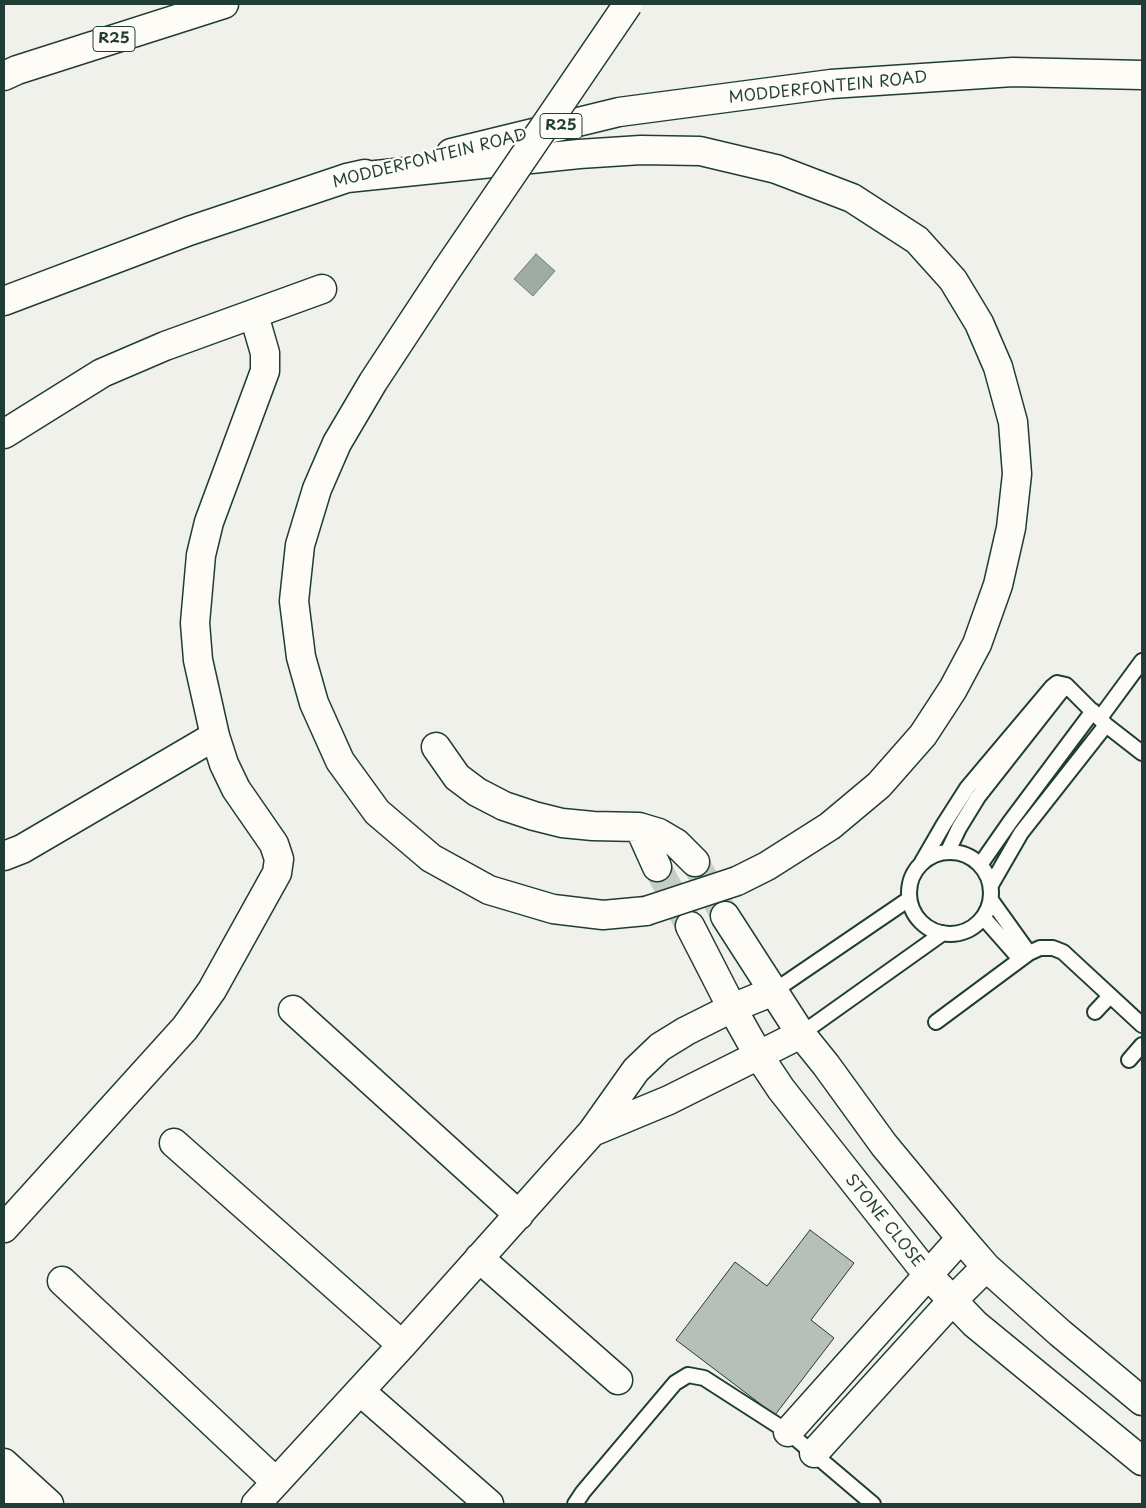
<!DOCTYPE html>
<style>
body{margin:0}
#map{position:relative;width:1146px;height:1508px;overflow:hidden;background:#f0f1eb;font-family:"Playpen Sans",sans-serif}
canvas{display:block}
.frame{position:absolute;inset:0;border:5px solid #1f3d34;pointer-events:none}
</style>
<div id="map">
<canvas width="1146" height="1508"></canvas>
<div class="frame"></div>
</div>
<script>
const ctx = document.querySelector('canvas').getContext('2d');
ctx.lineJoin = 'round';
function fill(path, color) {
  ctx.fillStyle = color;
  ctx.fill(path, 'evenodd');
}
function shape(rows) {
  const path = new Path2D();
  for (const r of rows) {
    if (r.length === 3) {
      path.moveTo(r[0] + r[2], r[1]);
      path.arc(r[0], r[1], r[2], 0, 2 * Math.PI);
      continue;
    }
    path.moveTo(r[0], r[1]);
    for (let i = 2; i < r.length; i += 2) path.lineTo(r[i], r[i + 1]);
  }
  return path;
}
function strokePath(path, color, width, dash) {
  ctx.strokeStyle = color;
  ctx.lineWidth = width;
  ctx.lineCap = dash ? 'butt' : 'round';
  ctx.setLineDash(dash || []);
  ctx.stroke(path);
}
function write(font, color, halo, rows, align = 'center') {
  ctx.font = font + ' "Playpen Sans",sans-serif';
  ctx.lineWidth = 4.5;
  ctx.setLineDash([]);
  ctx.textBaseline = 'middle';
  ctx.strokeStyle = halo;
  ctx.fillStyle = color;
  for (const [text, x, y, turn = 0] of rows) {
    ctx.save();
    ctx.translate(x, y);
    ctx.rotate((+turn || 0) * Math.PI / 180);
    ctx.textAlign = isNaN(turn) ? turn : align;
    if (halo) ctx.strokeText(text, 0, 0);
    ctx.fillText(text, 0, 0);
    ctx.restore();
  }
}
const water = shape([
 [536,254,555,271,533,296,514,279,536,254]
]);
fill(water, '#9faca4');
strokePath(water, '#6c8077', 1);
const building = shape([
 [810,1230,854,1263,811,1320,834,1338,775,1415,676,1340,735,1262,767,1286,810,1230]
]);
fill(building, '#b6bfb8');
strokePath(building, '#1f3d34', 1);
strokePath(shape([
 [695,862,725,916],
 [657,867,687,921]
]), '#c6cdc6', 28, [28, 14]);
const lane = shape([
 [1100,718,1142,661],
 [948,851,959,828,978,797,1066,685],
 [950,893,41],
 [922,862,944,824,967,788,1052,687,1057,683,1066,685,1106,725,1142,753],
 [980,865,1010,822,1093,711],
 [991,885,1021,833,1106,725],
 [991,900,1029,953],
 [983,917,1020,959],
 [774,991,909,899],
 [1095,1012,1110,996],
 [936,1022,1029,953,1040,948,1053,948,1063,952,1142,1025],
 [801,1034,943,933],
 [1129,1060,1142,1045],
 [575,1504,583,1492,675,1383,688,1375,704,1378,788,1432,873,1504]
]);
const street = shape([
 [4,434,102,373,165,346,322,289],
 [436,747,457,777,477,792,504,806,534,816,562,823,593,826,639,827,659,833,676,843,695,862],
 [639,827,657,867],
 [4,856,22,849,215,736],
 [725,916,801,1034,826,1065,884,1145,961,1238,986,1267,1060,1333,1142,1401],
 [690,926,732,1008,759,1056,781,1089,928,1275,975,1324,1142,1461],
 [293,1010,519,1215],
 [592,1132,669,1100,801,1034],
 [174,1143,402,1345],
 [4,1228,185,1028,212,990,277,873,279,859,274,844,236,789,224,764,215,736,198,660,195,623,201,555,209,522,265,371,265,353,254,315],
 [479,1258,618,1380],
 [62,1281,276,1482],
 [360,1391,489,1504],
 [788,1432,961,1238],
 [814,1453,952,1301,986,1267],
 [4,1463,49,1504],
 [16,1504,16,1474],
 [256,1504,402,1345,592,1132,636,1070,660,1047,686,1031,732,1008,774,991]
]);
const primary = shape([
 [4,76,17,70,224,4],
 [451,153,619,112,831,84,1013,72,1142,75],
 [347,178,579,154,641,150,700,151,776,169,852,198,917,240,953,280,979,323,998,367,1013,422,1017,474,1011,528,998,585,977,644,953,689,923,735,879,785,830,826,767,866,737,881],
 [446,271,373,382,337,443,317,489,300,545,294,601,301,657,314,703,340,761,377,812,431,858,489,890,553,909,603,915,646,911],
 [4,301,189,231,347,178,365,174]
]);
strokePath(lane, '#1f3d34', 18);
strokePath(street, '#1f3d34', 31);
strokePath(primary, '#1f3d34', 31);
strokePath(lane, '#fdfcf7', 14);
strokePath(street, '#fdfcf7', 28);
strokePath(primary, '#fdfcf7', 28);
const primaryBridge = shape([
 [446,271,628,4],
 [646,911,737,881]
]);
strokePath(primaryBridge, '#1f3d34', 31, []);
strokePath(primaryBridge, '#fdfcf7', 28);
for (const [x, y, w] of [
 [114,39,42],
 [561,126,42]
]) {
  const box = new Path2D();
  box.roundRect(x - w / 2, y - 12.5, w, 25, 4);
  ctx.fillStyle = '#fdfcf7';
  ctx.fill(box);
  strokePath(box, '#1f3d34', 1);
}
write('bold 15px', '#1f3d34', null, [
 ["R25",114,39],
 ["R25",561,126]
]);
write('16px', '#1f3d34', '#fdfcf7', [
 ["MODDERFONTEIN ROAD",828,88,-6],
 ["MODDERFONTEIN ROAD",430,159,-14],
 ["STONE CLOSE",884,1221,51]
]);
</script>
